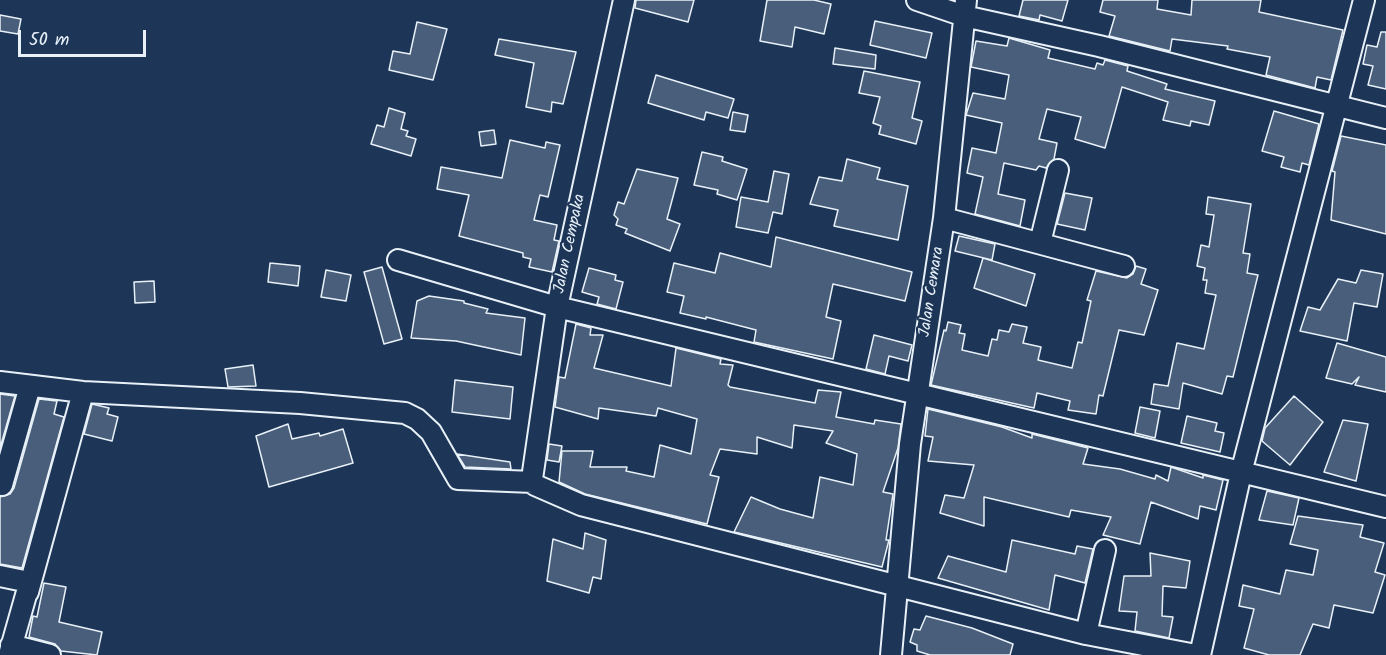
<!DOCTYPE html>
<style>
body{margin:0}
#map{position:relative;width:1386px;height:655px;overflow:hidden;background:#1d3557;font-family:Kalam,sans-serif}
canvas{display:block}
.scale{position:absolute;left:18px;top:30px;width:128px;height:27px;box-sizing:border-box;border:3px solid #e8f1f8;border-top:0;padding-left:8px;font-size:18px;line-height:21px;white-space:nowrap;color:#e8f1f8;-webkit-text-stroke:4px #1d3557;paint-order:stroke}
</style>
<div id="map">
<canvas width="1386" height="655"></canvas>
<div class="scale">50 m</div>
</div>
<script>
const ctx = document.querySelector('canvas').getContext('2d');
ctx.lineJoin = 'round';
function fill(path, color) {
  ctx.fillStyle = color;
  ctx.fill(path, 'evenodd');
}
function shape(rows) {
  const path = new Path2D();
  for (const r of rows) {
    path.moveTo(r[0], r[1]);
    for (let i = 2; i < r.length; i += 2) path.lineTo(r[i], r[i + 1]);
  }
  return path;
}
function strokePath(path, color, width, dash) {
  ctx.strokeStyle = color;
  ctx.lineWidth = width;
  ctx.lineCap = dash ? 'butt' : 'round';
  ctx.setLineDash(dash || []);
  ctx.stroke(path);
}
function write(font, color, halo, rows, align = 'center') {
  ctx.font = font + ' Kalam,sans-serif';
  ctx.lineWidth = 4.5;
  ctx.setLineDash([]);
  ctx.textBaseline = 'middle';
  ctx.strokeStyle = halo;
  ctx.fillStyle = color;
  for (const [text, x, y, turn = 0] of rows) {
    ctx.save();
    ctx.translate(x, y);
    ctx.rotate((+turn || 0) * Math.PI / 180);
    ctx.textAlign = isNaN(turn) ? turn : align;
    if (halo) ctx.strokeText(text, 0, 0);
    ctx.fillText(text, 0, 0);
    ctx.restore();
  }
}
const building = shape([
 [636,0,694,0,688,22,635,8,636,0],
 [767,0,814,0,831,4,824,34,795,27,792,47,760,41,767,0],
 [1023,0,1068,0,1062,21,1040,15,1039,20,1019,16,1023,0],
 [1103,0,1158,0,1157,9,1191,15,1192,0,1261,0,1259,12,1343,30,1331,80,1317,77,1315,88,1266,75,1270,57,1227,49,1228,46,1172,39,1170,51,1109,36,1115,16,1100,12,1103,0],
 [0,15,21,19,18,34,0,31,0,15],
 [875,21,932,33,926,58,870,45,875,21],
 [417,22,447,29,433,80,389,70,393,51,410,54,417,22],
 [1381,32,1386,32,1386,89,1368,85,1373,66,1363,64,1367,45,1377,47,1381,32],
 [1009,38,1050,50,1048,58,1095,69,1097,63,1103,65,1105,60,1128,66,1127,71,1167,84,1165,89,1215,101,1209,125,1191,121,1190,126,1163,120,1168,102,1122,87,1105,148,1075,139,1081,117,1047,109,1039,139,1057,143,1054,159,1046,168,1039,166,1036,170,1004,163,998,194,1025,200,1020,226,975,214,983,177,967,173,972,148,996,153,1002,123,966,115,973,93,1005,99,1009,75,971,67,976,41,1007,46,1009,38],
 [499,39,576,52,563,104,552,102,551,112,526,107,534,63,495,55,499,39],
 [835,48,876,55,875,69,833,64,835,48],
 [864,71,920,82,912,118,922,121,916,144,879,134,881,126,873,123,880,97,859,93,864,71],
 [656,75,734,99,728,118,706,112,704,120,648,103,656,75],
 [389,108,405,113,401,129,408,131,406,136,416,139,411,156,371,144,377,125,384,127,389,108],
 [1274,111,1319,124,1309,165,1302,163,1300,172,1281,167,1284,157,1262,151,1274,111],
 [733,112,748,115,745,132,730,130,733,112],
 [494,130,496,144,481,146,479,132,494,130],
 [1341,136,1386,145,1386,234,1331,220,1335,172,1332,171,1341,136],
 [510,140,545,148,546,142,560,145,548,197,540,195,534,220,557,225,554,240,559,241,552,272,529,267,531,259,523,257,523,253,459,236,469,195,437,189,441,167,502,178,510,140],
 [702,152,723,157,722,161,747,169,737,200,717,194,718,190,694,185,702,152],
 [847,159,880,168,877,179,908,186,898,240,834,226,838,210,810,204,819,177,842,181,847,159],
 [637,169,678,178,667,219,680,224,670,251,625,233,627,229,616,225,618,219,614,215,618,202,624,204,637,169],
 [774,171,789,174,782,214,773,212,768,233,736,227,741,197,768,202,774,171],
 [1065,193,1092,198,1085,230,1057,224,1065,193],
 [1208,197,1251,204,1243,253,1250,254,1247,273,1258,275,1233,377,1227,376,1222,394,1183,383,1179,409,1151,404,1154,384,1168,386,1177,343,1204,349,1216,295,1205,293,1207,280,1203,280,1205,268,1197,266,1201,245,1209,247,1214,215,1206,214,1208,197],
 [959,236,995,244,992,260,955,251,959,236],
 [776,237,912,272,905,301,833,284,826,317,841,321,833,359,754,342,756,330,706,317,706,319,680,313,684,296,667,292,674,263,715,273,720,253,771,267,776,237],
 [983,258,1035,274,1026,306,974,288,983,258],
 [270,263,300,266,298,286,268,282,270,263],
 [1136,266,1146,269,1141,284,1158,290,1144,335,1119,330,1103,396,1099,395,1096,414,1068,410,1070,401,1037,393,1034,408,931,385,944,330,946,331,948,322,961,325,959,333,965,334,962,350,988,356,992,339,997,340,999,330,1009,332,1012,324,1027,327,1023,343,1041,347,1038,360,1072,368,1078,342,1082,343,1091,301,1087,300,1096,271,1127,278,1133,274,1136,266],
 [382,267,402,339,384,344,364,272,382,267],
 [589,268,616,275,615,280,623,282,616,309,597,304,599,297,582,292,589,268],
 [326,270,351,275,346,301,321,297,326,270],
 [1361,270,1383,274,1377,307,1354,303,1347,341,1300,331,1308,307,1320,310,1338,279,1356,283,1361,270],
 [154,281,155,302,135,303,134,282,154,281],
 [429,296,464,301,464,303,488,309,486,313,525,318,521,355,456,341,411,338,417,301,429,296],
 [576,324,591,328,590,335,603,335,594,368,671,386,676,348,721,359,720,364,733,365,728,385,730,387,815,403,818,390,841,392,836,417,874,424,875,420,901,424,898,448,883,492,893,494,886,540,889,540,882,567,734,532,751,497,780,509,813,518,820,477,853,485,857,454,826,443,833,431,794,425,792,448,757,437,757,454,720,449,710,475,719,477,707,524,585,494,559,482,562,451,593,451,590,467,627,467,626,471,654,477,660,445,691,454,697,419,658,408,656,416,599,408,598,419,555,407,559,377,565,378,576,324],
 [874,335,912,345,908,361,889,356,885,374,866,369,874,335],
 [1337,343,1386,357,1386,392,1355,385,1359,377,1352,384,1326,378,1337,343],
 [253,365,256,386,228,387,225,369,253,365],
 [455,380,513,387,510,419,452,412,455,380],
 [0,394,15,396,0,448,0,394],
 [1294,396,1323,422,1290,465,1262,441,1265,428,1294,396],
 [39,399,57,401,54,414,64,417,22,568,0,564,0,497,10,494,14,488,39,399],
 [92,404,109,408,107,414,118,417,112,441,84,434,92,404],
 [1140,407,1160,411,1155,438,1135,433,1140,407],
 [928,409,1002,427,1032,438,1032,434,1088,448,1083,464,1120,469,1155,479,1156,475,1168,481,1171,467,1203,478,1203,475,1223,480,1216,510,1200,506,1198,519,1151,502,1140,544,1103,535,1111,517,1071,510,1069,517,984,497,984,526,940,513,945,495,964,498,974,465,928,461,933,437,925,436,928,409],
 [1187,416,1217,423,1215,431,1224,433,1220,452,1181,443,1187,416],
 [1343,420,1368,424,1356,481,1324,472,1343,420],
 [288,424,292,439,319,433,320,436,343,429,353,463,269,487,256,436,288,424],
 [549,444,562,446,559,462,547,460,549,444],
 [457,454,510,462,511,469,465,467,457,454],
 [1267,491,1299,498,1293,525,1259,520,1267,491],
 [1298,516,1363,525,1360,537,1384,543,1375,572,1385,575,1373,613,1334,605,1329,628,1313,624,1300,655,1269,655,1244,648,1254,609,1239,606,1243,585,1280,594,1286,570,1313,575,1318,550,1290,544,1298,516],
 [585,533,606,540,601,579,593,577,589,593,547,581,553,539,583,549,585,533],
 [1012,540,1075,554,1077,546,1093,549,1085,583,1055,575,1049,610,938,578,948,556,1006,572,1012,540],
 [1150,553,1190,561,1186,588,1163,586,1162,616,1173,617,1169,638,1135,631,1137,612,1119,611,1124,576,1151,576,1150,553],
 [44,583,66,587,59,622,102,632,97,655,61,651,55,644,29,637,33,616,37,617,44,583],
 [926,616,972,628,1013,644,1010,655,930,655,917,651,917,645,910,642,914,629,920,630,926,616]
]);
fill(building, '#495e7a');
strokePath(building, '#e8f1f8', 1.5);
const minor = shape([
 [624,0,557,307,532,479,535,485,581,505,1086,634,1196,655],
 [917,0,964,16,1099,46,1386,118],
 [944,218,1124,266],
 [1040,243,1058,170],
 [398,260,557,307,1386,507],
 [0,382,83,392,300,403,405,413,417,419,431,432,458,479,533,482],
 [2,485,30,386],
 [0,576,24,581,28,588,9,655],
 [28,592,83,392],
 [1086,634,1105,550],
 [11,645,50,655],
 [891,655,910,444,944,218,966,0],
 [1200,655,1241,473,1364,0]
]);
strokePath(minor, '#e8f1f8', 24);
strokePath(minor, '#1d3557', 20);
write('16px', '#e8f1f8', '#1d3557', [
 ["Jalan Cempaka",571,244,-78],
 ["Jalan Cemara",933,292,-81]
]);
</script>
